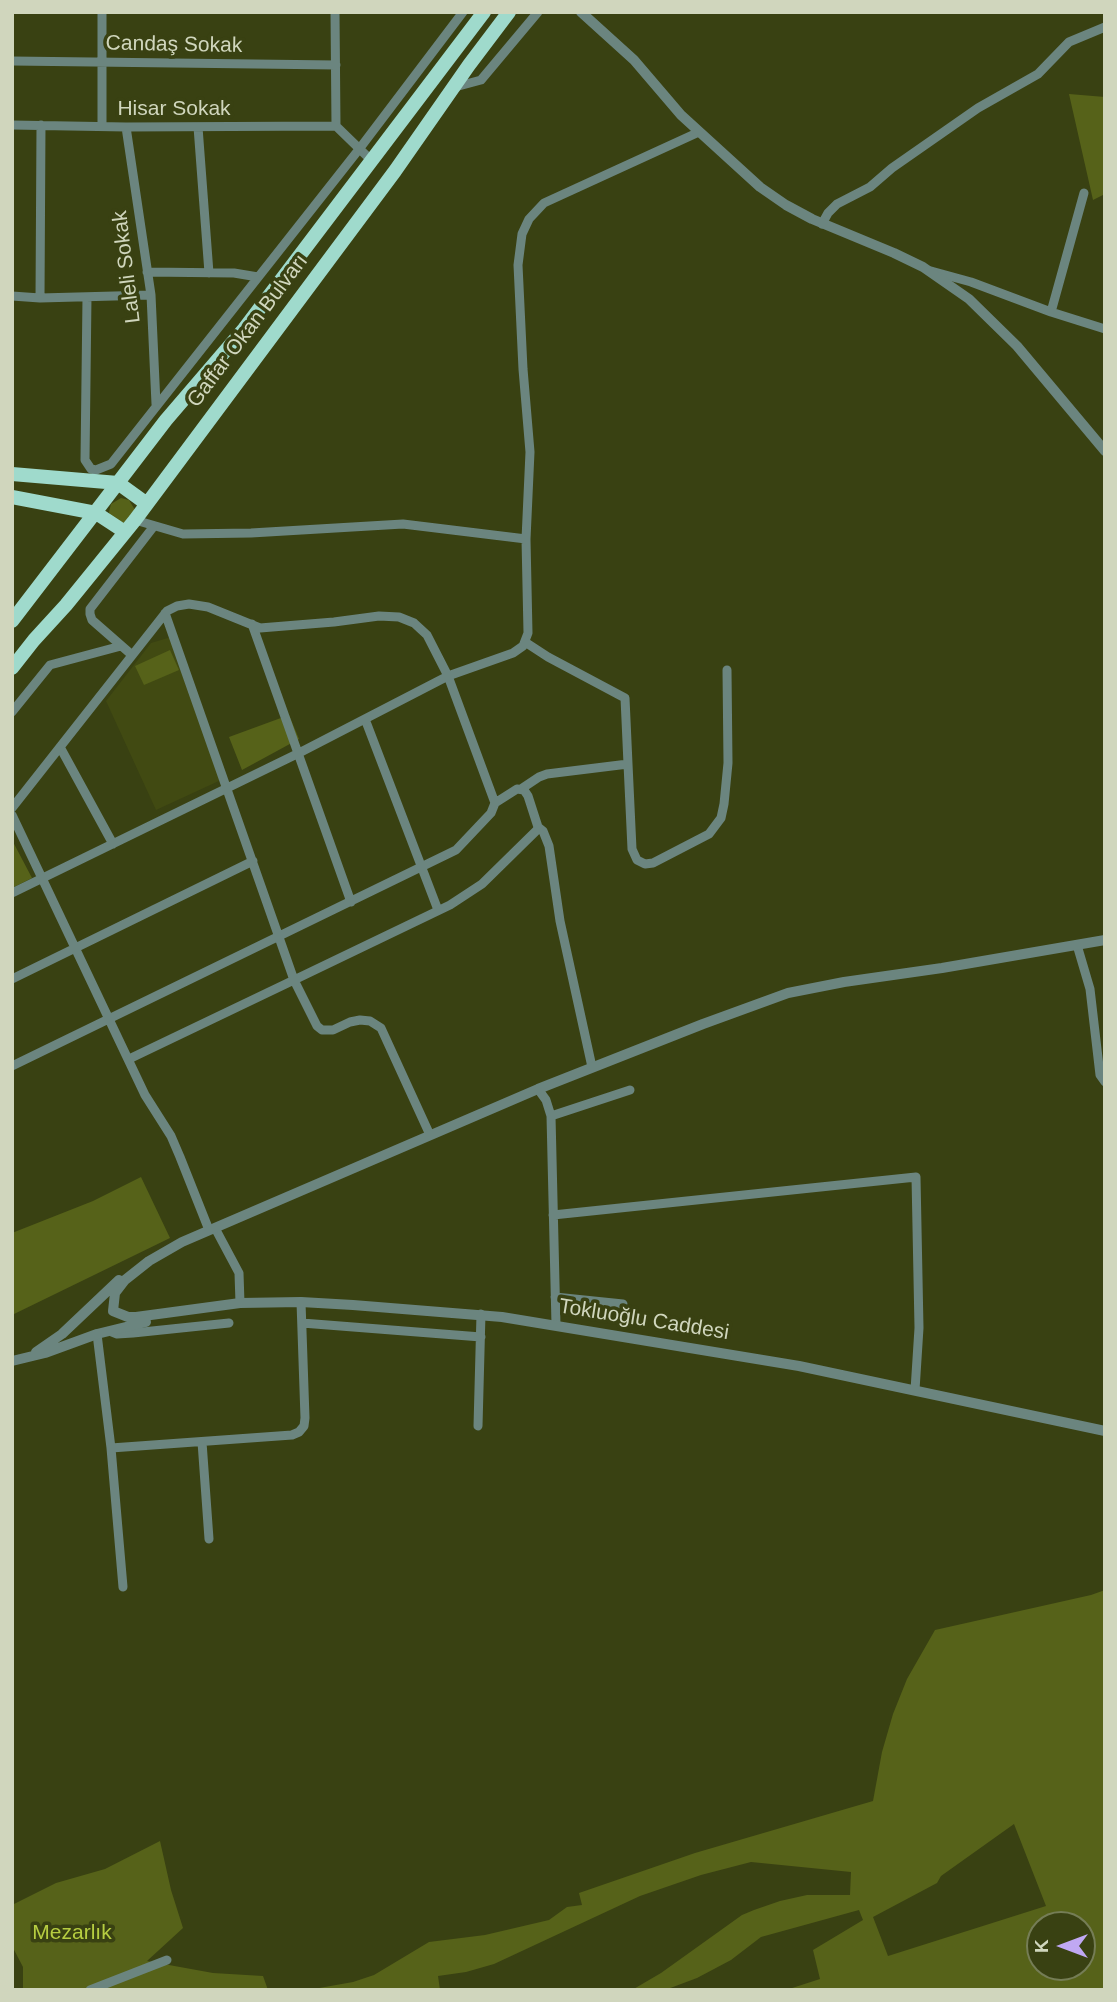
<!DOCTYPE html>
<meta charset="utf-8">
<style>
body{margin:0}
#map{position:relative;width:1117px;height:2002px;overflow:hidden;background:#394112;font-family:Helvetica,sans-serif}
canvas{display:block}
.frame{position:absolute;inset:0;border:14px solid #d0d6bd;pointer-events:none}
.north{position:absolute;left:1026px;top:1911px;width:70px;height:70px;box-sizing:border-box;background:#394112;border:2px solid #757d56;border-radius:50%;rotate:270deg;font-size:19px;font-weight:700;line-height:28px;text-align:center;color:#d0d6bd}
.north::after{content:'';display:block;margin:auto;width:24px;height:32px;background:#c0a8f3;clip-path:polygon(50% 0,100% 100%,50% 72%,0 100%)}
</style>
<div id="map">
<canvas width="1117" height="2002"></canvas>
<div class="frame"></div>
<div class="north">K</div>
</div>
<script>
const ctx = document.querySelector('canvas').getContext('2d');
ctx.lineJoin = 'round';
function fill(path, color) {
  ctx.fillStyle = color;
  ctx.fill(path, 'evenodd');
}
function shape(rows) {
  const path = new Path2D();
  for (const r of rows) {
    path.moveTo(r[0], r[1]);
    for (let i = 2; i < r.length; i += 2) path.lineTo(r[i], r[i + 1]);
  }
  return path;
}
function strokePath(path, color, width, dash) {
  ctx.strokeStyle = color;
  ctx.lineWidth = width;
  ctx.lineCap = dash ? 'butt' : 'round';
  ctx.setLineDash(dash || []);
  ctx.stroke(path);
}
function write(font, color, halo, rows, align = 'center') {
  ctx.font = font + ' Helvetica,sans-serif';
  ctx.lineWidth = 7;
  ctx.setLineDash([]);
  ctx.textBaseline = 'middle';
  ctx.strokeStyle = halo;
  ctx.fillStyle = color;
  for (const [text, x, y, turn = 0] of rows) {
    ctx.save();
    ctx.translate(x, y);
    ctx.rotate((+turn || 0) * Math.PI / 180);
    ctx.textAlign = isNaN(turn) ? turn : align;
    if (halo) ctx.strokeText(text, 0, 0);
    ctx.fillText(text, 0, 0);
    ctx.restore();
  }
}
fill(shape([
 [171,637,221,780,156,810,106,701,151,643]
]), '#414a12');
fill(shape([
 [1069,94,1105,97,1105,194,1093,200],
 [121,498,129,500,135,510,126,524,110,516,109,512,111,504],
 [170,650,179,670,144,685,135,666],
 [289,715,299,739,242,770,229,737],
 [12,840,32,878,12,888],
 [141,1177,170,1238,12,1315,12,1233,93,1201],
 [1105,1590,1105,1990,786,1990,820,1979,813,1950,863,1920,859,1910,761,1937,731,1960,697,1978,665,1990,632,1990,661,1973,742,1915,754,1910,780,1901,807,1895,850,1895,851,1872,751,1862,701,1875,640,1896,494,1964,466,1972,438,1976,440,1990,308,1990,353,1982,374,1975,429,1942,485,1935,549,1920,567,1907,582,1905,579,1893,695,1853,873,1801,882,1752,893,1714,907,1679,935,1630,1091,1595],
 [1014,1824,1046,1906,888,1956,873,1917,937,1883,941,1876],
 [1040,1925,1082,1925,1082,1967,1040,1967],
 [160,1841,171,1890,183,1928,147,1961,213,1973,263,1976,268,1990,23,1990,23,1967,12,1946,12,1905,56,1883,105,1869]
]), '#566219');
strokePath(shape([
 [335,12,336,126,372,161],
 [12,61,336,65],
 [455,87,481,80,538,12],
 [12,125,126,127,336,126],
 [102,126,102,12],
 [126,127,151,295,156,404],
 [198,127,209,273],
 [822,224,828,213,837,204,870,187,892,168,978,108,1038,74,1069,42,1105,27],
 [931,271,971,282,1051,312,1105,329],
 [147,272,234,273,258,277],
 [12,296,40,298,151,295],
 [87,297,85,460,91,469,96,470,111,464,360,148,463,12],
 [40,298,41,125],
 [1051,312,1084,193],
 [135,520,183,534,251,533,403,524,526,539],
 [252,624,351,902],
 [132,655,92,620,90,614,90,609,154,526],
 [12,712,50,665,121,646],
 [365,719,438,910],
 [60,747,113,844],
 [628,764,632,849,637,860,645,864,653,863,709,834,721,818,724,804,728,763,727,670],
 [521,789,539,777,547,774,628,764,625,698,548,657,525,642],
 [12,808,167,611,177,606,189,604,208,607,260,628,334,622,379,616,399,617,414,623,427,635,448,676,495,803,491,813,456,850,12,1066],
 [12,815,145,1095,171,1136,180,1157,209,1230],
 [538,827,543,831,549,846,560,921,592,1067],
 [12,893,299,753,448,676,513,653,523,646,528,633,526,539,530,452,523,369,518,265,522,234,529,219,544,203,699,132],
 [1077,945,1090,989,1100,1075,1105,1082],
 [12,979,253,861],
 [129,1059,294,980,165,613],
 [538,1089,546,1100,551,1116,556,1325],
 [551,1116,630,1090],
 [430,1135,381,1028,370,1021,360,1020,350,1022,333,1030,322,1030,317,1026,294,980,450,905,482,884,537,830,538,827,528,796,524,790,517,789,495,803],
 [553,1215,916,1177,919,1328,915,1390],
 [215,1228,239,1273,240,1303],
 [555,1297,623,1304],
 [302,1323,481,1337],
 [112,1332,117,1334,133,1333,229,1323],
 [97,1334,111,1448,123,1587],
 [478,1426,481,1314],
 [202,1442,209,1539],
 [111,1448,292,1435,299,1432,304,1426,305,1418,301,1302],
 [90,1990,167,1960]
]), '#6b857f', 9);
strokePath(shape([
 [581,12,634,60,681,115,760,187,786,205,812,219,894,253,923,267,969,299,1017,346,1105,451],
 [1105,940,942,968,844,982,788,993,703,1024,538,1089,182,1242,149,1261,125,1280,115,1293,113,1311,128,1317,136,1317,240,1303,301,1302,353,1305,502,1317,799,1366,1105,1431],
 [36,1352,62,1334,119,1280],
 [12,1361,45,1353,97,1334,146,1322]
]), '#6b857f', 10);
strokePath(shape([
 [12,474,118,483,147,504],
 [12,497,96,513,125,532],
 [12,621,166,420,244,329,484,12],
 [12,668,34,640,66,605,135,520,395,171,469,65,509,12]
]), '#9fdacc', 14);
write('21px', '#d0d6bd', '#394112', [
 ["Candaş Sokak",174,45,1],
 ["Hisar Sokak",174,109],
 ["Laleli Sokak",127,267,-97],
 ["Gaffar Okan Bulvarı",248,331,-53],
 ["Tokluoğlu Caddesi",644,1320,9]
]);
write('21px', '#b6cd41', '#394112', [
 ["Mezarlık",72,1933]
]);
</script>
